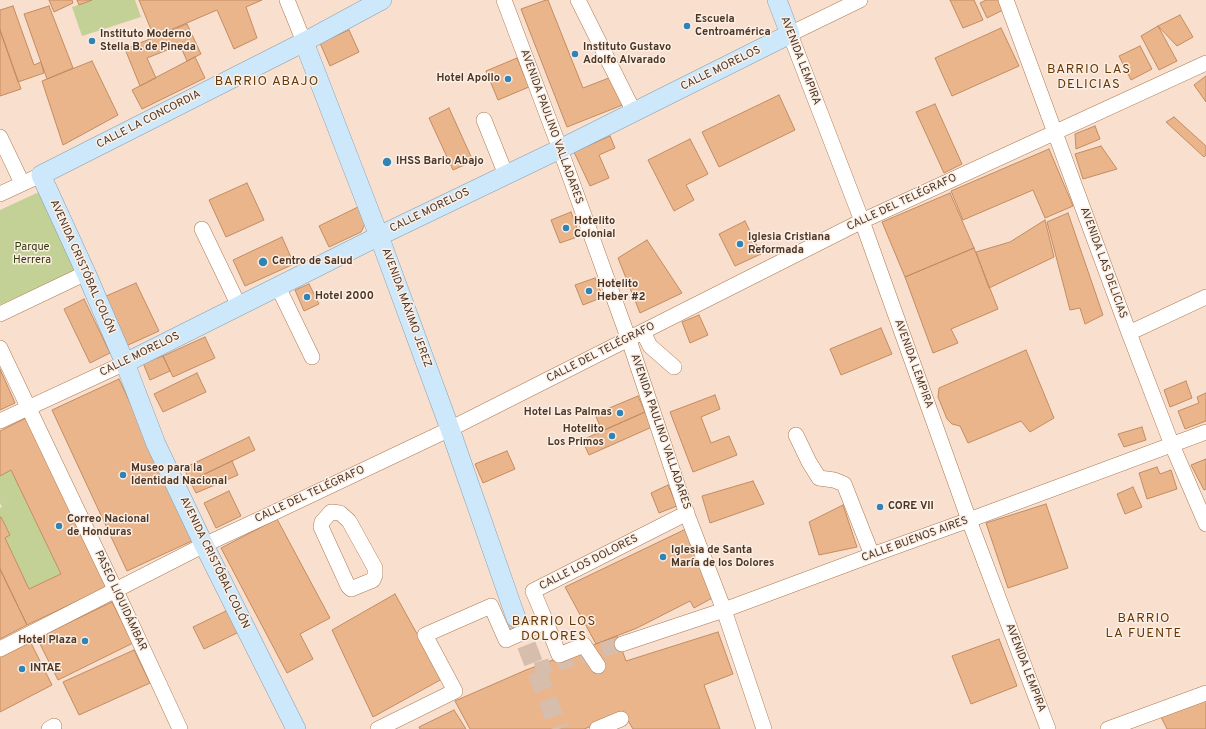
<!DOCTYPE html>
<meta charset="utf-8">
<style>
body{margin:0}
canvas{display:block;background:#f8dfce}
</style>
<canvas width="1206" height="729"></canvas>
<script>
const ctx = document.querySelector('canvas').getContext('2d');
ctx.lineJoin = 'round';
function fill(path, color) {
  ctx.fillStyle = color;
  ctx.fill(path, 'evenodd');
}
function shape(rows) {
  const path = new Path2D();
  for (const r of rows) {
    path.moveTo(r[0], r[1]);
    for (let i = 2; i < r.length; i += 2) path.lineTo(r[i], r[i + 1]);
  }
  return path;
}
function strokePath(path, color, width, dash) {
  ctx.strokeStyle = color;
  ctx.lineWidth = width;
  ctx.lineCap = dash ? 'butt' : 'round';
  ctx.setLineDash(dash || []);
  ctx.stroke(path);
}
function write(font, color, halo, rows, align = 'center') {
  ctx.font = font + ' Overpass,sans-serif';
  ctx.lineWidth = 3;
  ctx.setLineDash([]);
  ctx.textBaseline = 'middle';
  ctx.strokeStyle = halo;
  ctx.fillStyle = color;
  for (const [text, x, y, turn = 0] of rows) {
    ctx.save();
    ctx.translate(x, y);
    ctx.rotate((+turn || 0) * Math.PI / 180);
    ctx.textAlign = isNaN(turn) ? turn : align;
    if (halo) ctx.strokeText(text, 0, 0);
    ctx.fillText(text, 0, 0);
    ctx.restore();
  }
}
fill(shape([
 [92,0,135,0,141,17,82,36,72,7],
 [39,192,75,271,0,305,0,210],
 [11,470,61,574,29,589,5,538,10,535,1,517,0,517,0,508,2,507,0,503,0,476]
]), '#c3d196');
const building = shape([
 [49,0,72,0,73,3,54,12,49,0],
 [77,0,92,0,79,5,77,0],
 [139,0,262,0,246,7,257,38,234,49,217,10,154,37,139,0],
 [546,0,548,0,583,88,614,76,625,104,567,127,521,9,546,0],
 [950,0,974,0,983,20,963,28,950,0],
 [986,0,998,0,1003,10,987,18,980,3,986,0],
 [13,6,34,65,41,62,44,73,18,82,0,30,0,10,13,6],
 [49,6,73,68,47,79,24,14,49,6],
 [1180,15,1193,37,1177,46,1158,26,1180,15],
 [187,24,201,54,187,61,180,45,147,58,156,78,140,86,125,49,187,24],
 [1158,26,1177,61,1159,70,1141,36,1158,26],
 [1001,28,1019,66,952,96,935,58,1001,28],
 [0,30,21,89,0,96,0,30],
 [349,30,359,52,330,66,320,43,349,30],
 [1140,46,1152,69,1131,80,1119,56,1140,46],
 [195,57,205,78,142,109,132,90,195,57],
 [517,58,529,87,498,100,486,71,517,58],
 [92,61,118,115,63,145,42,81,92,61],
 [1206,76,1206,102,1194,85,1206,76],
 [779,95,795,130,719,167,702,132,779,95],
 [935,104,962,164,944,173,916,112,935,104],
 [449,108,473,161,453,170,429,118,449,108],
 [1174,117,1206,146,1206,155,1204,157,1166,122,1174,117],
 [1095,126,1100,139,1076,149,1075,134,1095,126],
 [610,136,615,148,599,155,609,178,590,186,574,152,610,136],
 [690,139,708,174,686,185,694,200,674,211,648,160,690,139],
 [1101,146,1117,169,1083,179,1075,154,1101,146],
 [1049,149,1073,206,1045,218,1033,190,963,220,951,191,1049,149],
 [247,183,264,220,226,237,209,200,247,183],
 [950,193,974,248,905,277,882,222,950,193],
 [358,207,365,224,361,232,329,247,319,226,358,207],
 [571,212,580,236,560,243,551,220,571,212],
 [1068,213,1103,315,1085,324,1080,308,1070,310,1047,222,1068,213],
 [1045,220,1054,257,989,288,976,252,1010,242,1045,220],
 [745,221,761,254,735,266,719,234,745,221],
 [282,237,294,264,245,286,233,260,282,237],
 [647,240,682,293,640,313,618,258,647,240],
 [974,248,998,309,951,329,958,343,933,353,905,277,974,248],
 [595,278,603,297,583,305,575,285,595,278],
 [136,283,159,331,126,346,104,297,136,283],
 [309,284,319,304,304,311,295,290,309,284],
 [84,299,110,353,90,363,64,309,84,299],
 [699,315,708,335,690,343,682,322,699,315],
 [881,328,892,354,841,375,830,349,881,328],
 [205,337,215,358,173,377,163,356,205,337],
 [1026,350,1054,418,1030,432,1021,421,968,443,960,426,952,424,947,419,938,397,939,388,1026,350],
 [163,356,170,371,150,380,143,363,163,356],
 [0,369,15,403,0,410,0,369],
 [197,373,206,392,163,412,154,394,197,373],
 [119,379,194,540,127,571,52,410,119,379],
 [1186,381,1192,398,1170,407,1164,390,1186,381],
 [1206,393,1206,421,1185,429,1178,411,1199,403,1197,397,1206,393],
 [715,395,720,409,701,417,711,443,729,436,737,455,693,472,670,412,715,395],
 [638,396,645,412,602,431,595,414,638,396],
 [645,412,652,427,589,455,582,440,645,412],
 [26,418,107,587,27,625,0,569,0,517,1,517,10,535,5,538,29,589,61,574,11,470,0,476,0,431,26,418],
 [1142,427,1146,440,1124,447,1118,434,1142,427],
 [249,437,255,450,190,481,184,468,249,437],
 [507,451,515,469,483,483,475,464,507,451],
 [1206,459,1206,489,1204,490,1191,465,1206,459],
 [232,461,238,475,196,493,190,481,232,461],
 [1157,467,1160,474,1171,470,1177,489,1147,499,1139,473,1157,467],
 [753,481,764,504,710,523,702,496,753,481],
 [668,485,677,506,659,513,651,493,668,485],
 [1133,487,1142,507,1125,514,1117,494,1133,487],
 [229,491,241,516,216,528,204,503,229,491],
 [1046,504,1068,568,1008,588,986,523,1046,504],
 [843,505,857,547,819,555,809,522,843,505],
 [277,519,330,618,300,634,313,659,287,673,221,548,277,519],
 [688,528,714,597,694,608,690,601,637,628,596,644,565,587,688,528],
 [0,569,27,625,0,639,0,569],
 [395,594,442,679,373,717,332,630,395,594],
 [112,602,133,643,58,680,37,638,112,602],
 [228,610,239,632,204,649,193,627,228,610],
 [718,632,733,674,704,685,720,729,633,729,624,714,584,729,470,729,455,701,526,670,617,636,626,661,718,632],
 [29,639,52,685,0,712,0,654,29,639],
 [999,639,1017,686,971,704,952,656,999,639],
 [134,650,150,683,79,715,63,682,134,650],
 [1206,700,1206,729,1167,729,1161,717,1206,700],
 [454,710,466,729,420,729,419,727,454,710]
]);
fill(building, '#ebb58c');
strokePath(building, '#c38c61', 1);
strokePath(shape([
 [536,670,622,644]
]), '#d6bdac', 15, [15, 8]);
strokePath(shape([
 [516,618,559,729]
]), '#d6bdac', 19, [19, 10]);
const minor = shape([
 [287,0,304,42],
 [504,0,560,149,629,340,688,517,724,610,764,729],
 [578,0,634,112],
 [860,0,790,34,862,221,969,520,1048,729],
 [1006,0,1129,333,1172,445,1206,524],
 [484,120,506,175],
 [0,137,22,183],
 [0,194,41,175],
 [202,229,239,306],
 [278,287,312,357],
 [0,314,86,273],
 [643,332,650,346,674,367],
 [1129,333,1206,297],
 [0,348,124,608,180,729],
 [0,421,125,363],
 [796,435,809,462,819,478,834,480,844,484,872,555],
 [331,512,340,513,349,521,375,568,375,575,373,580,351,589,348,586,321,527,322,522,331,512],
 [546,622,559,655,584,645,598,666],
 [622,644,724,610,872,555,969,520,1206,432],
 [0,649,204,545,273,513,450,429,862,221,1206,63],
 [49,729,54,726],
 [378,729,455,691,425,635,491,606,506,640,546,622,533,591,687,513],
 [597,729,621,719],
 [1108,729,1206,693]
]);
const major = shape([
 [304,42,379,236,450,429,516,618],
 [125,363,379,236,560,149,790,34,777,0],
 [296,729,204,545,156,444,125,363,86,273,41,175,304,42,382,0]
]);
strokePath(minor, '#af794e', 16);
strokePath(major, '#8a9fad', 20);
strokePath(minor, '#fff', 15);
strokePath(major, '#cde8fa', 19);
for (const [x, y, r, color] of [
 [687,26,4,"#3183b4"],
 [92,41,4,"#3183b4"],
 [575,54,4,"#3183b4"],
 [508,79,4,"#3183b4"],
 [387,162,5,"#3183b4"],
 [566,228,4,"#3183b4"],
 [740,244,4,"#3183b4"],
 [263,262,5,"#3183b4"],
 [589,291,4,"#3183b4"],
 [307,297,4,"#3183b4"],
 [620,413,4,"#3183b4"],
 [612,436,4,"#3183b4"],
 [123,475,4,"#3183b4"],
 [880,507,4,"#3183b4"],
 [59,526,4,"#3183b4"],
 [663,557,4,"#3183b4"],
 [85,641,4,"#3183b4"],
 [22,669,4,"#3183b4"]
]) {
  const dot = new Path2D();
  dot.arc(x, y, r, 0, 2 * Math.PI);
  ctx.fillStyle = color;
  ctx.fill(dot);
  strokePath(dot, '#fbefe6', 1.5);
}
write('bold 11px', '#4c3523', '#fbefe6', [
 ["Escuela",695,20],
 ["Centroamérica",695,33],
 ["Instituto Moderno",100,35],
 ["Stella B. de Pineda",100,48],
 ["Instituto Gustavo",583,48],
 ["Adolfo Alvarado",583,61],
 ["Hotel Apollo",500,79,"right"],
 ["IHSS Bario Abajo",396,162],
 ["Hotelito",574,222],
 ["Colonial",574,235],
 ["Iglesia Cristiana",748,238],
 ["Reformada",748,251],
 ["Centro de Salud",272,262],
 ["Hotelito",597,285],
 ["Heber #2",597,298],
 ["Hotel 2000",315,297],
 ["Hotel Las Palmas",612,413,"right"],
 ["Hotelito",604,430,"right"],
 ["Los Primos",604,443,"right"],
 ["Museo para la",131,469],
 ["Identidad Nacional",131,482],
 ["CORE VII",888,507],
 ["Correo Nacional",67,520],
 ["de Honduras",67,533],
 ["Iglesia de Santa",671,551],
 ["María de los Dolores",671,564],
 ["Hotel Plaza",77,641,"right"],
 ["INTAE",30,669]
], 'left');
write('11px', '#4c3523', '#fbefe6', [
 ["AVENIDA LEMPIRA",800,61,69],
 ["CALLE MORELOS",721,69,-26],
 ["CALLE LA CONCORDIA",149,120,-27],
 ["AVENIDA PAULINO VALLADARES",551,127,70],
 ["CALLE DEL TELÉGRAFO",902,203,-25],
 ["CALLE MORELOS",430,211,-26],
 ["AVENIDA LAS DELICIAS",1103,263,70],
 ["AVENIDA CRISTÓBAL COLÓN",82,267,66],
 ["AVENIDA MÁXIMO JEREZ",406,308,70],
 ["CALLE DEL TELÉGRAFO",601,353,-27],
 ["CALLE MORELOS",140,355,-26],
 ["AVENIDA LEMPIRA",913,364,70],
 ["AVENIDA PAULINO VALLADARES",660,432,71],
 ["CALLE DEL TELÉGRAFO",310,495,-25],
 ["CALLE BUENOS AIRES",915,540,-20],
 ["AVENIDA CRISTÓBAL COLÓN",214,563,64],
 ["CALLE LOS DOLORES",589,563,-27],
 ["PASEO LIQUIDÁMBAR",120,601,65],
 ["AVENIDA LEMPIRA",1025,668,69]
]);
write('11px', '#333b0d', '#fbefe6', [
 ["Parque",32,248],
 ["Herrera",32,261]
]);
ctx.letterSpacing = '1px';
write('13px', '#673705', '#fbefe6', [
 ["BARRIO LAS",1089,70],
 ["DELICIAS",1089,85],
 ["BARRIO ABAJO",267,82],
 ["BARRIO",1144,619],
 ["LA FUENTE",1144,634],
 ["BARRIO LOS",554,622],
 ["DOLORES",554,637]
]);
ctx.letterSpacing = '0px';
</script>
